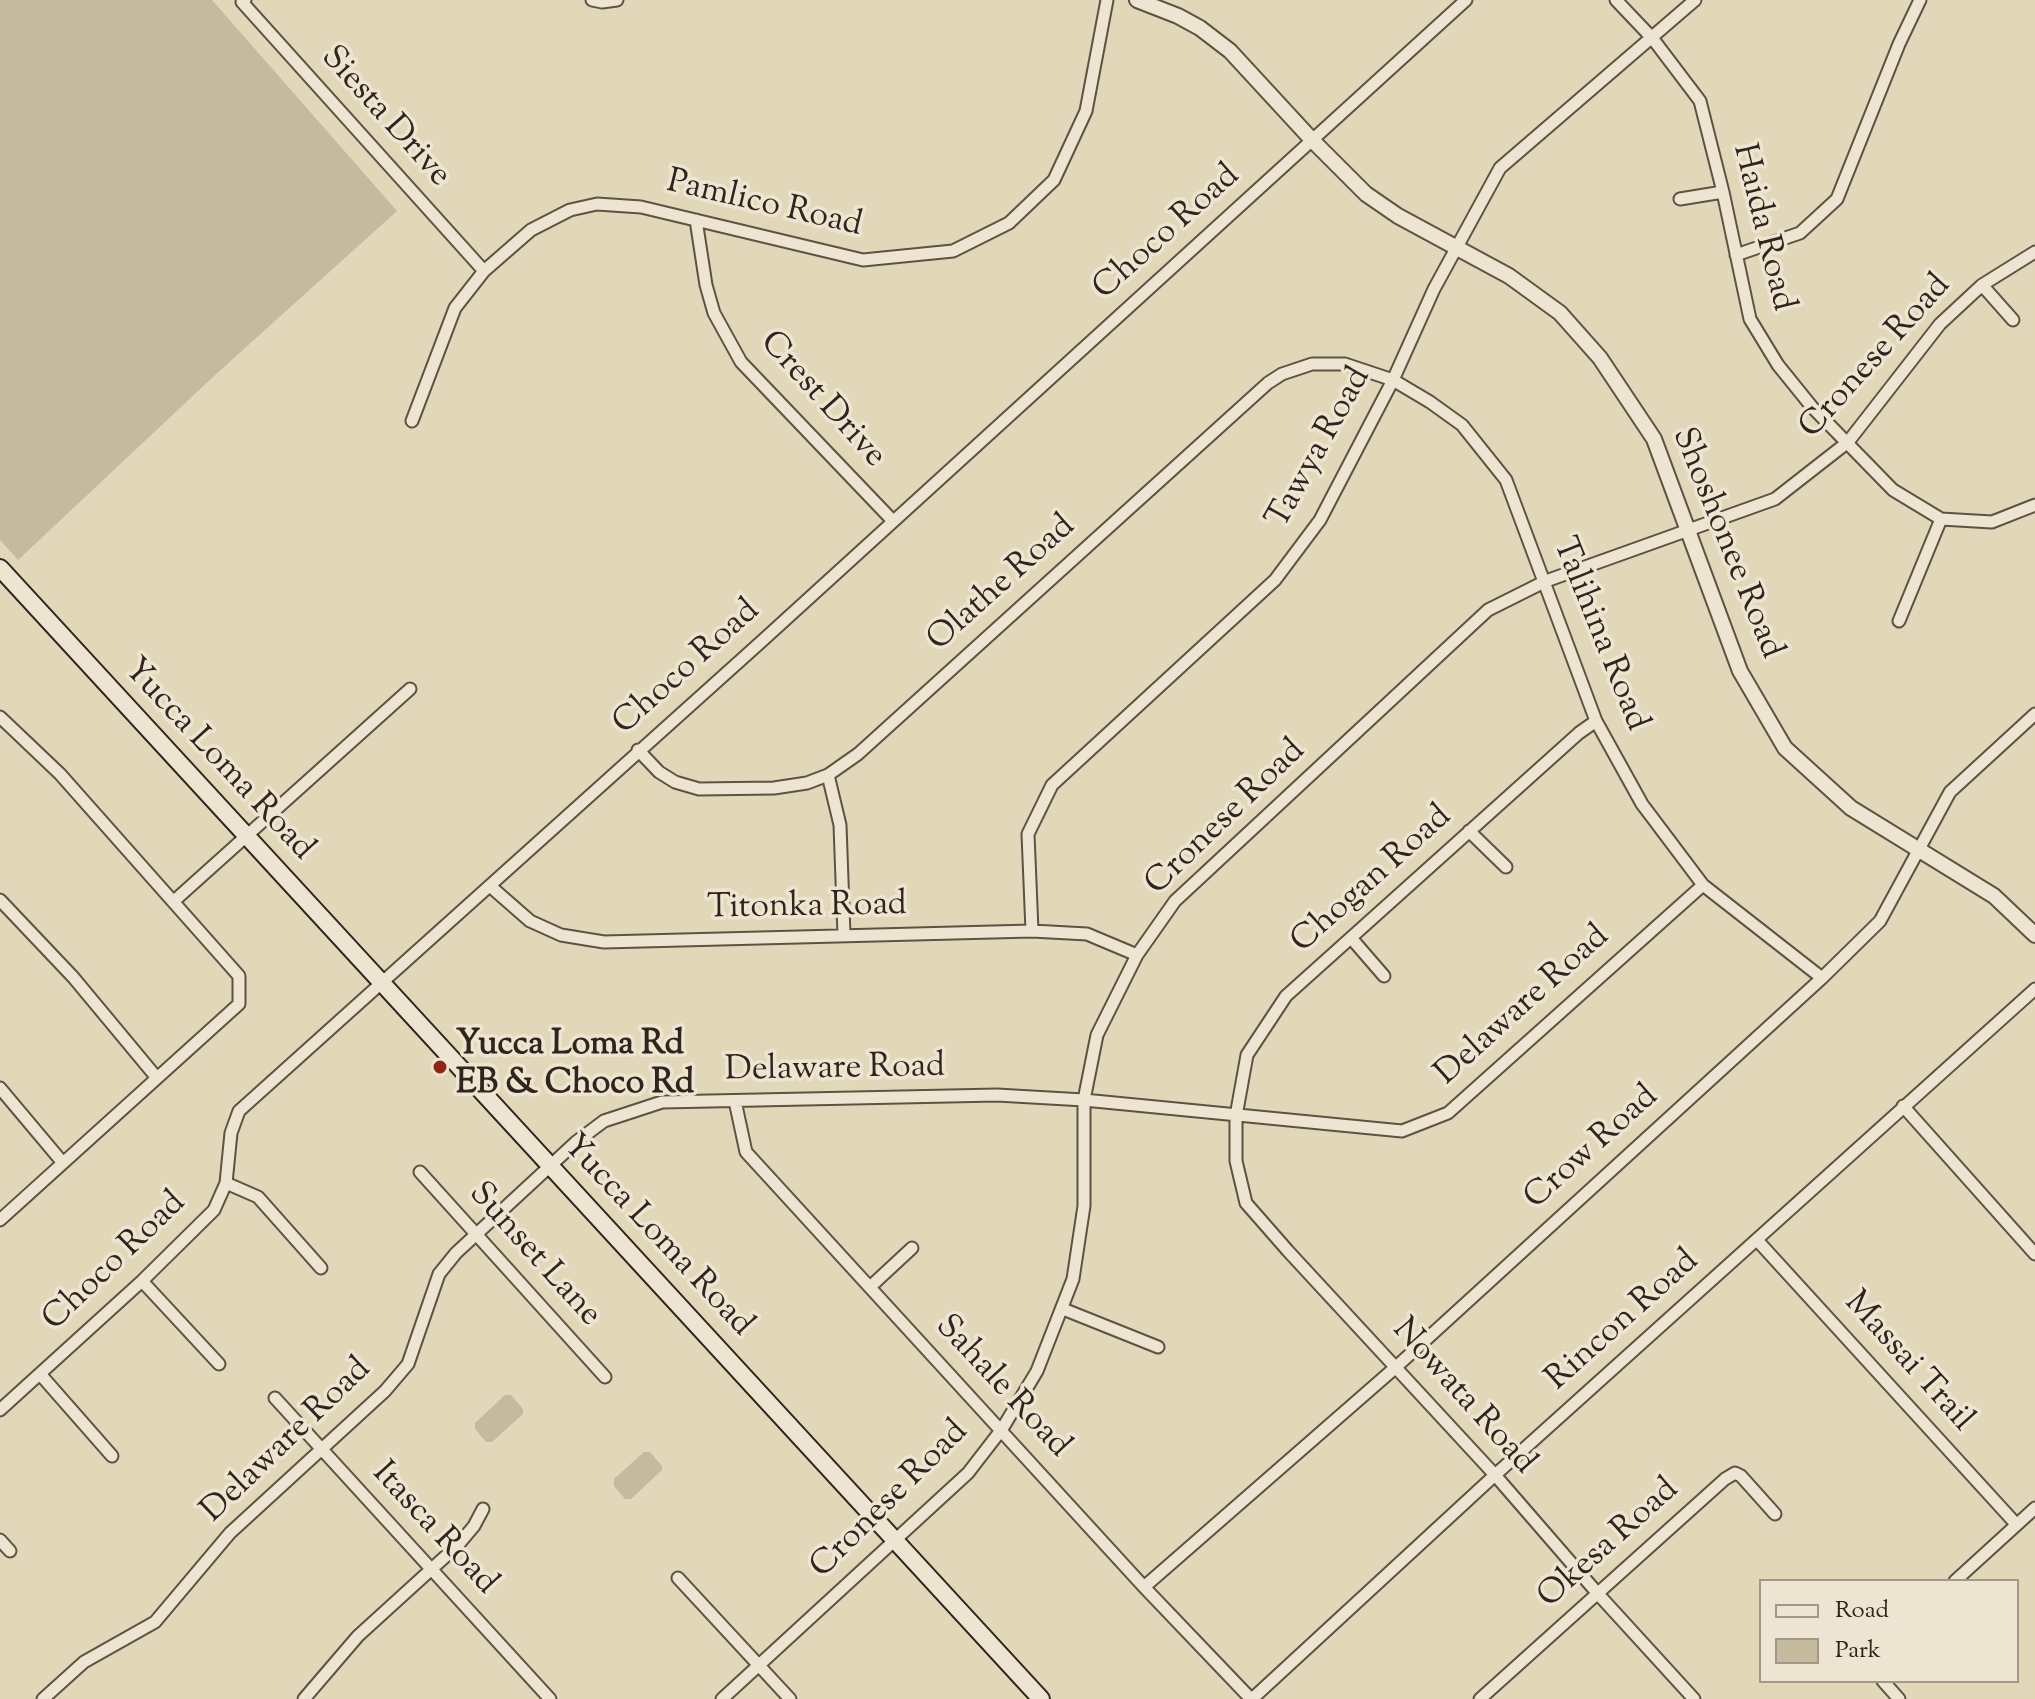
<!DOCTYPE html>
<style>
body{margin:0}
#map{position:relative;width:2035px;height:1699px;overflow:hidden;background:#e3d7b9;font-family:"Sorts Mill Goudy",serif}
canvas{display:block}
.legend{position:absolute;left:1759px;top:1579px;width:260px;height:104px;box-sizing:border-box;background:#ede5d2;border:2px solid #a19889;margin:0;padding:10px 14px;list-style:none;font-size:24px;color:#30251c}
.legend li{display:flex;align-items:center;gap:16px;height:40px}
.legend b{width:40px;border:2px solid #a19889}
</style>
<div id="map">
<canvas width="2035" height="1699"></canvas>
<ul class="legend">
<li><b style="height:10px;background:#ede5d2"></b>Road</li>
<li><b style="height:22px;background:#c5b99e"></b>Park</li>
</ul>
</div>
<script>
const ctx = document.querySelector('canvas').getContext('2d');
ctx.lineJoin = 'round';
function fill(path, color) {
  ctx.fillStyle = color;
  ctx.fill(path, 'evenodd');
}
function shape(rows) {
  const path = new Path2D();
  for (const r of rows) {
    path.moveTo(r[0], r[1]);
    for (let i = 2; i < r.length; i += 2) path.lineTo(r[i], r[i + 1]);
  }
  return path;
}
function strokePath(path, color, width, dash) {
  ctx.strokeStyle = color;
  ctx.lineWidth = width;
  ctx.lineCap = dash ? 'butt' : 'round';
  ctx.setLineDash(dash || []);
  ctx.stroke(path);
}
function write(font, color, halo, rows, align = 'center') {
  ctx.font = font + ' "Sorts Mill Goudy",serif';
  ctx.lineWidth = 7;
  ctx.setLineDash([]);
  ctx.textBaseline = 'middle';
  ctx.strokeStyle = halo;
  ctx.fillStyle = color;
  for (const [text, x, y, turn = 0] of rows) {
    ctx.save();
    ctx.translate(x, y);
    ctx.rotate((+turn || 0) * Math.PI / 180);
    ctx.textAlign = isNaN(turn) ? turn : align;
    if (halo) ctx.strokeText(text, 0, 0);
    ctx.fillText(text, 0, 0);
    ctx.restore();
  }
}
fill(shape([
 [0,0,212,0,397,211,214,376,18,560,0,540],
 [505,1395,511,1395,523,1409,523,1414,492,1442,486,1442,475,1429,475,1423],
 [644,1452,650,1452,662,1466,662,1470,631,1499,625,1499,614,1486,614,1479]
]), '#c5b99e');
const minor = shape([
 [245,0,242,2,484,271],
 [592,0,602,2,617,0],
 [1616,0,1653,39,1700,101,1723,192,1750,319,1778,365,1812,407,1893,490,1941,519,1992,522,2035,505],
 [1680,199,1723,192],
 [696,220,706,285,714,313,741,362,893,521],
 [1736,255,1800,233,1837,199,1899,44,1920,0],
 [1982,285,2013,320],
 [412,421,455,308,484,271,531,230,570,210,597,204,641,207,863,260,953,251,1009,223,1054,180,1086,111,1107,0],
 [1899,621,1941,519],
 [0,717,60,774,239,976,239,1004,0,1220],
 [1596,721,1579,733,1286,996,1247,1055,1236,1116,1236,1161,1246,1203,1288,1251,1495,1475,1599,1595,1694,1699],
 [638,750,659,772,675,782,699,789,774,788,807,783,828,775,858,754,1268,383,1282,374,1312,364,1345,364,1393,380,1430,402,1462,425,1506,480,1596,721,1642,804,1703,885,1822,978],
 [828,775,840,825,844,935],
 [1469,831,1506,867],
 [490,886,530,921,561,935,604,942,1032,931,1087,934,1137,955],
 [0,900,73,977,157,1078],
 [174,901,410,689],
 [1032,931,1028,834,1052,785,1275,580,1320,520,1393,380,1434,289,1500,168,1695,0],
 [1352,939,1384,976],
 [0,1088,63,1163],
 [735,1101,746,1152,1144,1587,1251,1699],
 [1903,1106,2035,1254],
 [420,1172,605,1377],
 [226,1183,258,1197,321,1268],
 [1757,1240,2016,1524],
 [142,1281,219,1364],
 [870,1287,912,1248],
 [1063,1309,1158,1347],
 [40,1374,112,1456],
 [275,1398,550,1699],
 [0,1410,142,1281,214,1210,226,1183,231,1133,239,1111,762,641,1466,0],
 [0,1540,10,1551],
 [678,1578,790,1699],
 [1955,1581,2035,1508],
 [1144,1587,1396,1367,1822,978,1880,921,1950,792,2035,714],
 [1883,1681,1899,1699],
 [43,1699,84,1662,155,1622,230,1533,385,1391,408,1364,439,1274,456,1253,576,1142,604,1121,662,1102,997,1095,1084,1100,1402,1131,1448,1113,1703,885],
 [304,1699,358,1636,458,1545,474,1526,483,1509],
 [722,1699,968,1473,1002,1429,1037,1371,1073,1279,1084,1206,1084,1100,1097,1035,1137,955,1175,901,1488,610,1546,581,1775,499,1848,442,1940,324,1982,285,2035,252],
 [1252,1699,1495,1475,2035,989],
 [1480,1699,1725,1479,1735,1473,1741,1476,1775,1514]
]);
const tertiary = shape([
 [1137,0,1178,16,1200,28,1230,51,1313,141,1366,194,1398,216,1509,276,1560,313,1600,358,1654,439,1740,671,1785,748,1851,808,1994,896,2035,935]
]);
const secondary = shape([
 [0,568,1041,1699]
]);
strokePath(minor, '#5d5243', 15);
strokePath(tertiary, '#5d5243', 18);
strokePath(secondary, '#30251c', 20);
strokePath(minor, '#ede5d2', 11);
strokePath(tertiary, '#ede5d2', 14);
strokePath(secondary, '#ede5d2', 16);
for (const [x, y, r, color] of [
 [440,1067,8,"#8f2418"]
]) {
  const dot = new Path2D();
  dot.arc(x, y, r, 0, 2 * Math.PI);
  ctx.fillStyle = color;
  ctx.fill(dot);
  strokePath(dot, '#ede5d2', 3);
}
write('34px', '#30251c', '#ede5d2', [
 ["Siesta Drive",384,118,48],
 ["Pamlico Road",764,206,13],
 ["Haida Road",1761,228,76],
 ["Choco Road",1168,234,-42],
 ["Cronese Road",1877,358,-48],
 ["Crest Drive",821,401,48],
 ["Tawya Road",1321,449,-61],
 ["Shoshonee Road",1725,544,68],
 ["Olathe Road",1003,585,-42],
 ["Talihina Road",1598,635,68],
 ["Choco Road",688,669,-42],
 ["Yucca Loma Road",217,761,47],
 ["Cronese Road",1227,819,-44],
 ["Chogan Road",1373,881,-42],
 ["Titonka Road",807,909,-1],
 ["Delaware Road",1524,1007,-42],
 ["Delaware Road",835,1071,-1],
 ["Crow Road",1593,1149,-42],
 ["Yucca Loma Road",656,1237,47],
 ["Sunset Lane",533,1256,48],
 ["Choco Road",116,1263,-44],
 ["Rincon Road",1624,1322,-42],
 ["Massai Trail",1907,1363,48],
 ["Sahale Road",1001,1388,47],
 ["Nowata Road",1462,1398,48],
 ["Delaware Road",288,1442,-44],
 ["Cronese Road",891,1501,-45],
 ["Itasca Road",433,1530,47],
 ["Okesa Road",1610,1545,-42]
]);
write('bold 34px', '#30251c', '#ede5d2', [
 ["Yucca Loma Rd",456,1047],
 ["EB & Choco Rd",456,1086]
], 'left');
</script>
